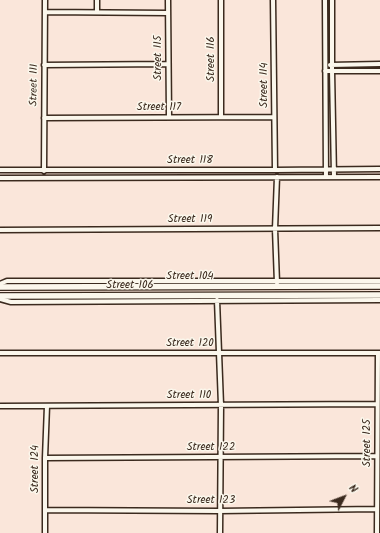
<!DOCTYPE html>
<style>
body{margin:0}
#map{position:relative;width:380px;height:533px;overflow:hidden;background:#fae6da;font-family:Kalam,sans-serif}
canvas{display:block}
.north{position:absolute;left:324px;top:477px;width:40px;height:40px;-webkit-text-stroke:3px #fbf7ec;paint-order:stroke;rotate:48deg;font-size:11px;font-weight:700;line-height:16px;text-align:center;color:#3b2a1e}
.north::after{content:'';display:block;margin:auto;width:14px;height:18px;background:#3b2a1e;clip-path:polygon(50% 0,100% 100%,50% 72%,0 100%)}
</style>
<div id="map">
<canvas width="380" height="533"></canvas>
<div class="north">N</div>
</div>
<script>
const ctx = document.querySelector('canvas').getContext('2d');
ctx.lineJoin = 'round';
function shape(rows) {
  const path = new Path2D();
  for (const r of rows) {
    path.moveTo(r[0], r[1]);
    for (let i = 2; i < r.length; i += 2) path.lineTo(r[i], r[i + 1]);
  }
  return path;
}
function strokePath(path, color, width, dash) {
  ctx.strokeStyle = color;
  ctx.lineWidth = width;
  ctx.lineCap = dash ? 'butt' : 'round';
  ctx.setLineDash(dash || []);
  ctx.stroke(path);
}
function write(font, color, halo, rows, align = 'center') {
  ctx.font = font + ' Kalam,sans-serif';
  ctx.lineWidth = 3;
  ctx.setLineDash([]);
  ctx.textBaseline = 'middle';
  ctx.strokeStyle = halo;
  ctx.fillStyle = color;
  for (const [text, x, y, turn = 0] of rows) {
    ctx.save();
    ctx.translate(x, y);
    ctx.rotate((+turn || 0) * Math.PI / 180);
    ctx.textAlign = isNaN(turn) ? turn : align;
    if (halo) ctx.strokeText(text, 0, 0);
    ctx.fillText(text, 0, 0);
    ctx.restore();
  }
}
const street = shape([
 [97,0,97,12],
 [168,0,169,117],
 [273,0,275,170],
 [325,0,326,177],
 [332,0,332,71,334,176],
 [45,12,168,13],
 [44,65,168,64],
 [330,65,380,64],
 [325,71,380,71],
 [221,117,221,0],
 [44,118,274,117],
 [0,170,275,170,380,169],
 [44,171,45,0],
 [0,178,380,177],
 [0,230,380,228],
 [277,283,275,229,277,177],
 [0,284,7,281,380,281],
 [0,299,11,302,380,300],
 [217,300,221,405,220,533],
 [0,353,380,353],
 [0,406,377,404],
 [45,458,377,456],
 [45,510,219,511,377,509],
 [45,533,45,458,47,406],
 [377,533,378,353]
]);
const secondary = shape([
 [0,287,380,286],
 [0,296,380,295]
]);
strokePath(street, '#3b2a1e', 7);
strokePath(secondary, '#3b2a1e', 8);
strokePath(street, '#fbf7ec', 4);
strokePath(secondary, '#fbf7ec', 5.5);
write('11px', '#3b2a1e', '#fbf7ec', [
 ["Street 115",159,58,-90],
 ["Street 116",212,59,-90],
 ["Street 111",35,85,-89],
 ["Street 114",265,85,-90],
 ["Street 117",159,108],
 ["Street 118",190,161],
 ["Street 119",190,220],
 ["Street 104",190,277],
 ["Street 106",130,286],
 ["Street 120",190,344],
 ["Street 110",189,396],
 ["Street 125",368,443,-90],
 ["Street 122",211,448],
 ["Street 124",36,469,-90],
 ["Street 123",211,501]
]);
</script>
